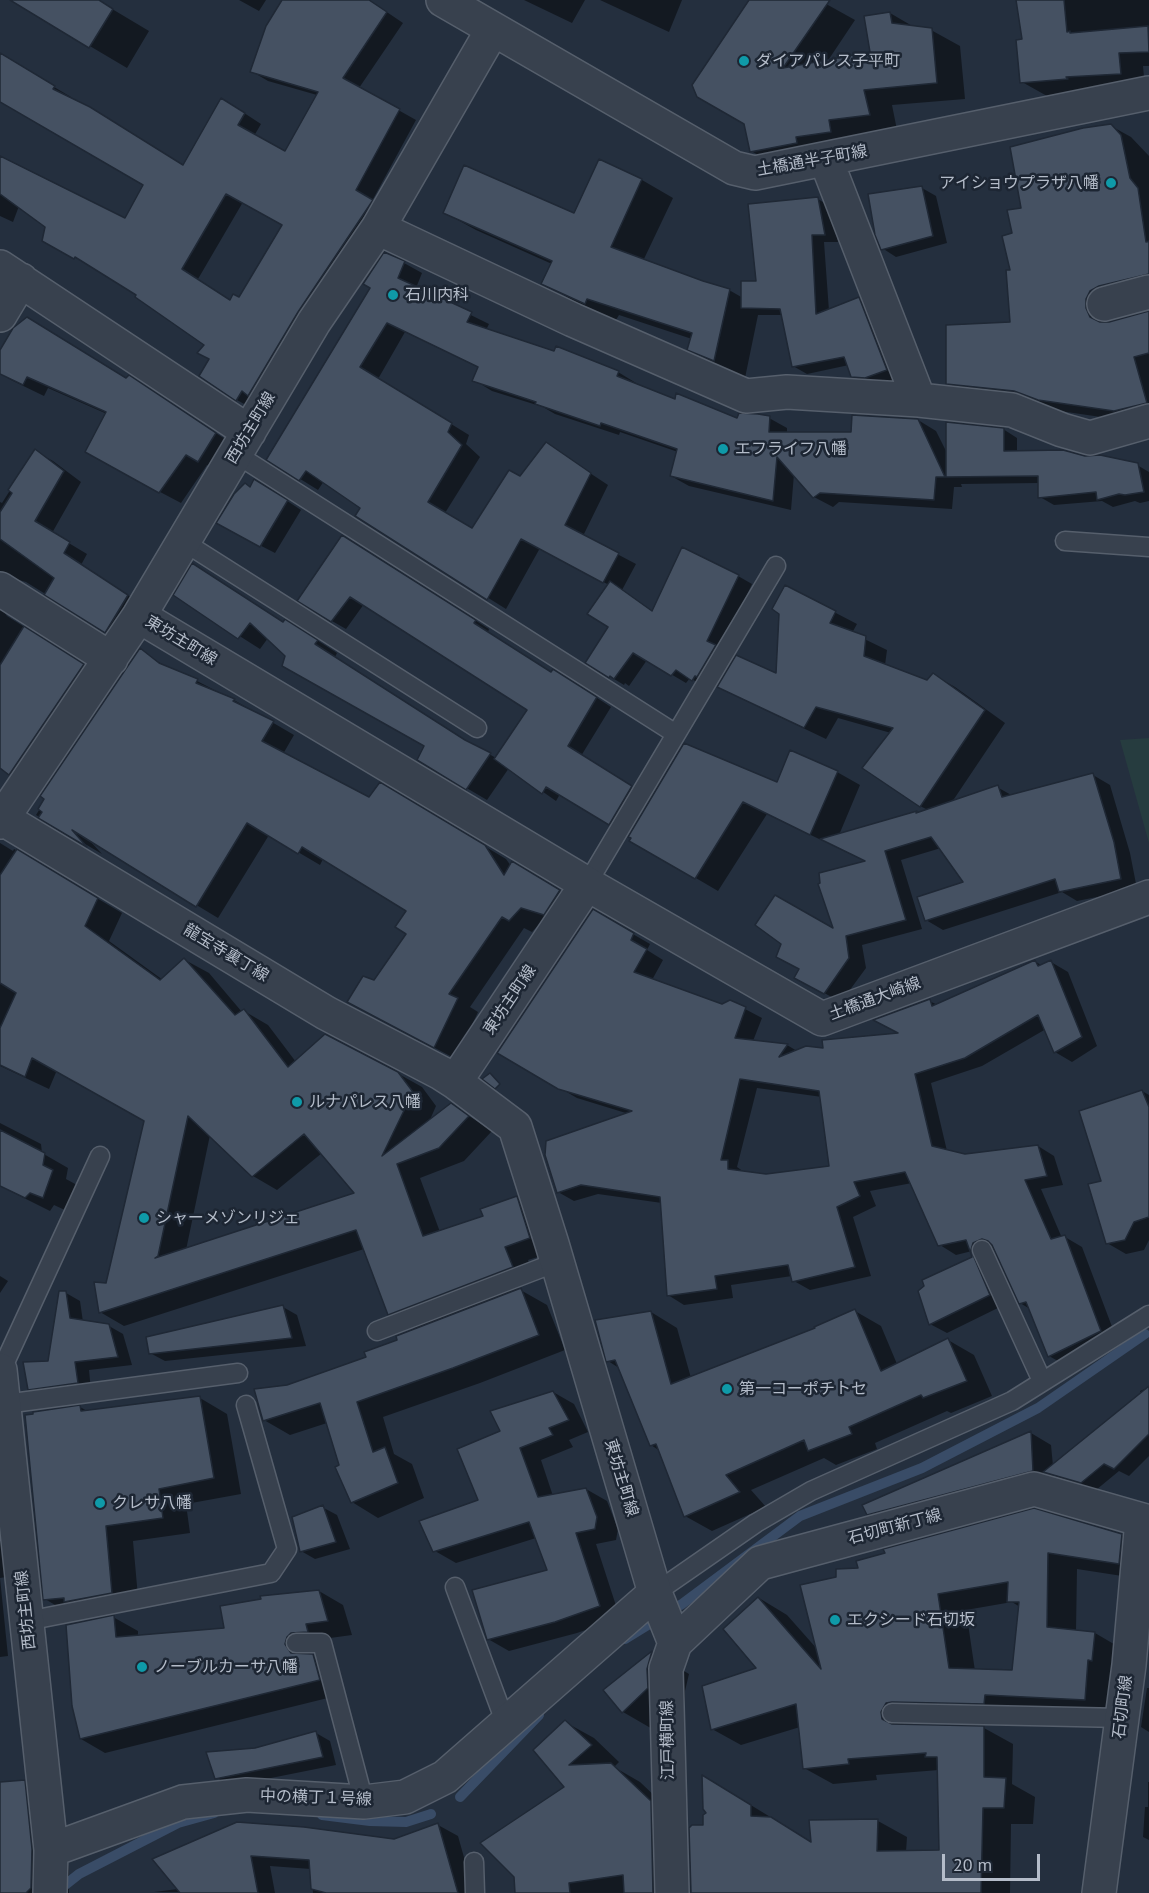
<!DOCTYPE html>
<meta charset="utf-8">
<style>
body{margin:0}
#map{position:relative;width:1149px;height:1893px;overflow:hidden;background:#242f3e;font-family:"PT Sans",sans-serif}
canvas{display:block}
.scale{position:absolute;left:942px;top:1854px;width:98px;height:27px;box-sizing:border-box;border:3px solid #b4bcc9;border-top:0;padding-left:8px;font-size:18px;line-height:21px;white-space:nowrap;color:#b4bcc9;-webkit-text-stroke:4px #1d2633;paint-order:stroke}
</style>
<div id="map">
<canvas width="1149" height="1893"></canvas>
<div class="scale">20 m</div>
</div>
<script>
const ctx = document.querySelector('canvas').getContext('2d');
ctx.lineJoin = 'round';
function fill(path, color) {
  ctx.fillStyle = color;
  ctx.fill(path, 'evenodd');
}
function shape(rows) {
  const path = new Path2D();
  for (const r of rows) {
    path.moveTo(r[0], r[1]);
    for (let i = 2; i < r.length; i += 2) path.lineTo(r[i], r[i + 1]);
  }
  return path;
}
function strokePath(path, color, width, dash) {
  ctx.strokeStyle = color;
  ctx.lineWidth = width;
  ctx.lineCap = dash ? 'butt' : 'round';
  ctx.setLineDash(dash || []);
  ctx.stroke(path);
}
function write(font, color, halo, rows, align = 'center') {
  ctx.font = font + ' "PT Sans","Noto Sans JP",sans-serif';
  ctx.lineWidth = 5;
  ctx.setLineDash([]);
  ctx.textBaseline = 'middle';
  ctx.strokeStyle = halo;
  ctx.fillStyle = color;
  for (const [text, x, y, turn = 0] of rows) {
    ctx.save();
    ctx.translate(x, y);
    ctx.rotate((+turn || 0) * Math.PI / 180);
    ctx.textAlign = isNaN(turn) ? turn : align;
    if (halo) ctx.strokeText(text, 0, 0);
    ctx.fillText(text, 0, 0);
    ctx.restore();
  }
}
fill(shape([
 [1149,738,1149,843,1120,740]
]), '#263c3f');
fill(shape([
 [12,0,97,0,149,31,127,68],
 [239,0,266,0,259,11],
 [284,0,369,0,403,23,359,88,416,120,372,201,388,211,253,409,237,400,206,345,126,220,145,184,0,100,0,55,71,97,69,99,184,166,238,109,261,124,254,136,285,153,317,95,268,81,251,71],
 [243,202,284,225,240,299,231,301,198,279],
 [524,0,585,0,572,23],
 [600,0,682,0,669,32],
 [751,0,819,0,855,20,827,62,872,54,890,13,914,27,931,30,960,46,965,99,892,105,897,130,780,167,751,151],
 [1018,0,1149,0,1149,66,1143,66,1145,88,1047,96,1022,82,1024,40],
 [1111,126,1131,137,1149,156,1149,289,1106,310,1105,321,1107,324,1149,313,1149,418,1135,422,1060,411,1035,402,967,395,948,383,1012,324,1011,271,1014,235,1023,209],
 [0,157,19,206,13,222,0,216],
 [600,161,642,180,673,198,643,261,729,290,743,298,758,283,818,199,831,207,838,242,824,242,829,311,859,299,872,306,900,377,879,385,866,384,853,376,849,365,807,374,793,366,783,315,758,315,745,378,720,367,689,349,692,339,619,315,616,320,574,301,543,283,552,264,476,230,445,213,575,215],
 [922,188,936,196,947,243,896,257,882,248],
 [404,263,422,273,416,288,489,324,486,330,618,372,636,383,636,385,676,401,738,419,769,418,787,428,787,434,853,433,918,420,936,431,948,455,1003,429,1017,438,1017,452,1085,458,1137,465,1149,472,1149,501,1140,503,1135,501,1113,507,1102,501,1054,505,1040,497,1039,483,961,484,962,487,954,487,952,509,839,502,833,507,814,497,794,474,791,510,689,486,671,476,678,452,620,432,619,435,555,414,543,407,492,391,474,380,480,368,405,332,378,379,469,435,466,444,480,457,445,513,473,530,521,478,546,444,608,485,583,536,636,564,622,590,653,612,738,576,752,584,721,650,707,688,690,678,686,683,647,660,629,686,625,683,624,685,588,663,610,626,609,585,540,548,506,609,357,516,362,507,324,481,318,490,268,459],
 [0,353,127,380,129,377,236,446,219,473,207,465,181,503,107,464,107,414,48,388,44,396,11,380,0,373],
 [35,451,53,461,81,482,52,533,87,554,81,565,145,606,123,642,26,582,19,580,10,582,0,595,0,502,2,503],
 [251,488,269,489,301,510,275,553,232,531],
 [357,545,489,629,488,632,552,674,568,679,611,707,581,756,645,796,624,832,560,794,556,801,509,768,487,800,419,760,425,746,287,656,268,638,260,649,175,595,284,623,306,633,337,653,335,657,475,746,496,758,529,709,364,604,346,629,332,621],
 [786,587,857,624,852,633,887,650,885,665,928,682,934,675,955,687,1005,723,952,802,997,787,1013,796,1093,775,1110,785,1130,853,1137,889,1077,901,1062,892,943,930,926,920,965,883,941,848,901,860,922,929,862,945,866,968,841,1002,813,987,783,943,835,931,867,862,767,814,718,891,631,840,778,784,837,772,860,785,839,835,928,810,920,806,891,733,838,718,826,739,740,698,719,686,778,676],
 [0,606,7,616,101,675,19,778,0,767],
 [140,650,171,670,197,681,234,700,294,735,283,754,370,799,401,796,506,859,511,866,513,863,581,903,566,926,543,920,532,932,524,928,470,1007,478,1012,456,1059,370,1014,374,982,409,934,409,911,323,859,320,865,269,835,218,918,90,841,102,854,36,815],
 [0,843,13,851,14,849,122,913,109,941,163,980,185,960,209,973,242,1012,244,1011,268,1025,296,1062,397,1073,422,1087,436,1106,429,1122,451,1104,492,1131,464,1161,420,1178,440,1232,485,1217,517,1198,541,1212,554,1252,528,1260,536,1281,517,1288,547,1305,565,1350,480,1383,383,1417,394,1454,412,1464,424,1498,378,1518,352,1502,327,1423,290,1435,264,1420,288,1387,368,1358,416,1330,389,1314,364,1249,124,1326,100,1312,146,1121,57,1070,49,1089,0,1066],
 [210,1135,253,1176,277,1190,322,1153,357,1194,186,1250],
 [593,911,650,944,647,950,663,960,652,980,722,1005,745,1009,762,1018,753,1041,787,1045,797,1051,824,1049,901,1034,929,1001,938,1005,1035,961,1042,966,1051,962,1068,972,1097,1046,1072,1062,1055,1052,1046,1029,982,1066,931,1083,947,1151,965,1156,1038,1146,1054,1156,1063,1185,1041,1189,1062,1238,1065,1237,1082,1247,1117,1340,1065,1365,1049,1356,1030,1309,1020,1303,996,1249,990,1252,1006,1304,947,1333,930,1324,974,1258,972,1251,956,1255,940,1245,912,1183,870,1191,876,1206,853,1217,871,1276,810,1290,794,1281,792,1276,731,1285,733,1298,684,1305,668,1295,662,1203,598,1194,574,1201,558,1192,629,1114,577,1098,499,1053],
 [757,1088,822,1097,830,1168,766,1175,744,1172,737,1167],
 [1142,1091,1149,1095,1149,1240,1144,1250,1126,1254,1107,1243,1103,1182],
 [0,1123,41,1144,42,1153,68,1168,66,1179,77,1185,67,1211,54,1205,50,1211,0,1186],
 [0,1276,8,1281,0,1293],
 [66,1293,80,1301,83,1322,109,1326,123,1334,132,1365,89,1370,91,1391,44,1397,30,1389,49,1363],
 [283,1307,297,1315,306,1346,165,1361,150,1353],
 [855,1311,881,1326,897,1364,948,1340,974,1355,992,1396,951,1413,947,1411,875,1443,877,1449,836,1465,824,1458,751,1490,766,1507,712,1531,685,1516,660,1451,651,1445,619,1368,608,1361,651,1312,677,1328,691,1378,817,1329],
 [1149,1387,1149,1456,1129,1476,1119,1471,1096,1490,1054,1476,1054,1483,889,1526,868,1514,1031,1433,1051,1445,1053,1466,1141,1395,1140,1391],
 [553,1392,574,1404,588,1432,569,1440,573,1447,541,1460,553,1496,586,1489,607,1501,618,1529,616,1540,596,1544,620,1618,577,1633,509,1651,488,1639,549,1571,536,1538,456,1563,435,1551,480,1500,502,1432],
 [200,1398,227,1414,241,1494,186,1504,190,1533,133,1541,139,1608,93,1617,87,1614,72,1615,45,1599,80,1407,89,1412],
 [0,1450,23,1574,0,1578,8,1656,0,1657],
 [322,1507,337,1515,350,1549,315,1559,301,1551],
 [1121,1535,1149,1551,1148,1580,1077,1569,1076,1631,1095,1633,1124,1650,1114,1715,915,1719,911,1726,984,1728,1013,1744,1012,1784,1035,1797,1033,1824,1011,1824,1010,1893,692,1893,704,1826,731,1793,813,1843,878,1821,907,1837,906,1852,941,1851,939,1770,876,1775,877,1780,833,1784,804,1768,800,1727,741,1745,712,1729,758,1669,759,1598,787,1615,818,1650,802,1586],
 [1012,1602,1020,1607,1013,1672,975,1671,966,1610],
 [319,1591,343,1605,352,1635,330,1638,331,1645,311,1651,310,1656,338,1670,344,1694,105,1753,81,1739,113,1617,138,1631,138,1637,226,1630,262,1600],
 [652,1652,689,1674,685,1691,685,1710,661,1734,623,1712,605,1690],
 [1147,1688,1149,1688,1149,1732,1141,1727],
 [565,1722,594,1738,619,1762,614,1767,640,1782,679,1819,681,1893,517,1893,567,1787],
 [316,1733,330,1741,336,1765,231,1786,217,1778,255,1749],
 [24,1781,62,1803,69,1871,69,1893,0,1893,0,1783],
 [1148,1782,1149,1782,1149,1840,1143,1837,1145,1807,1148,1807],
 [438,1825,458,1836,474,1893,313,1893,311,1869,270,1866,275,1893,154,1892,178,1889,154,1860,394,1840]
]), '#0007');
strokePath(shape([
 [625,1639,682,1604,800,1516,922,1468,1038,1408,1145,1334],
 [460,1797,539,1715],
 [322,1815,370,1821,406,1822,431,1814],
 [55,1893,79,1874,178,1823,214,1813]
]), '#394c67', 10);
const building = shape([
 [10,0,99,0,113,9,89,48,10,0],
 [282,0,369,0,387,12,343,78,400,109,356,190,373,200,298,312,248,396,242,391,236,401,199,376,209,359,197,353,204,345,135,297,136,295,75,257,74,259,42,241,45,227,0,194,0,156,125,218,143,185,0,102,0,53,55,86,53,89,90,107,183,165,221,98,245,113,238,125,285,151,318,92,250,72,266,26,282,0],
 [226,194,282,225,239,297,233,294,230,300,182,269,226,194],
 [749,0,830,0,783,68,870,52,864,16,890,12,892,23,932,28,937,83,864,90,870,115,829,120,831,132,796,137,797,143,750,152,744,124,697,97,692,85,749,0],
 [1016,0,1064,0,1067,32,1070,31,1070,33,1148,26,1149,52,1119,53,1121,74,1066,77,1068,79,1020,83,1016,40,1022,39,1016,0],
 [1111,124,1121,135,1130,178,1138,188,1146,242,1149,241,1149,274,1099,286,1090,291,1086,299,1086,308,1090,317,1100,322,1109,322,1149,311,1149,353,1134,357,1147,403,1114,411,1038,400,1014,391,946,384,946,325,1010,322,1006,270,1010,270,1002,236,1012,233,1007,210,1021,208,1010,147,1083,128,1111,124],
 [599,159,642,179,611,247,703,281,730,289,714,361,687,350,692,333,587,299,585,304,541,284,552,261,443,213,464,165,574,213,599,159],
 [922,186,933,236,881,250,875,235,868,194,922,186],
 [818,197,825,235,812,235,816,314,859,297,887,370,865,378,851,377,844,357,792,367,780,309,741,308,741,281,756,281,748,204,818,197],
 [384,252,405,261,398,278,472,312,467,322,554,351,556,346,619,371,617,376,675,399,676,393,737,418,739,413,758,414,770,416,769,432,851,432,852,415,918,419,945,477,936,477,934,500,820,493,813,498,777,457,773,501,670,476,677,449,601,423,600,426,535,404,536,402,472,381,478,367,387,323,360,367,452,423,448,432,462,445,428,502,472,528,509,470,520,476,546,442,591,473,565,525,619,553,603,583,521,539,487,600,355,516,360,508,306,471,299,481,266,460,370,288,363,284,384,252],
 [27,317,126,378,129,375,216,433,198,462,186,455,159,493,85,452,106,412,27,377,23,385,0,374,0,350,13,328,27,317],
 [946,422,1004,428,1004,451,1063,450,1085,456,1100,455,1138,463,1144,492,1125,495,1119,494,1097,500,1096,492,1038,498,1038,476,946,477,946,422],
 [35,449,64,471,35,521,70,542,64,553,128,595,105,633,44,595,54,578,0,539,0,512,12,493,8,490,35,449],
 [254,479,288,500,260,547,216,523,234,494,245,483,250,487,254,479],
 [342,535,476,620,474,623,551,672,553,669,597,697,568,746,632,786,609,825,546,787,542,794,494,759,527,710,350,597,331,622,297,601,342,535],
 [682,547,739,575,707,641,716,645,697,677,695,676,692,681,676,670,671,676,633,653,614,679,610,676,609,678,585,663,608,627,587,614,610,581,652,611,682,547],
 [192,563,283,622,285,619,318,640,315,644,465,740,491,753,466,790,417,760,424,746,282,666,285,656,250,623,238,639,173,595,192,563],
 [785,585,836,611,830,623,866,636,864,656,927,680,933,673,985,710,920,807,862,768,893,728,816,707,804,728,717,687,736,655,776,673,779,614,772,609,785,585],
 [24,626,84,664,9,775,0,768,0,665,24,626],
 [140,648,159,663,198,679,196,683,235,699,233,701,274,721,262,741,369,797,380,782,485,845,504,875,512,861,560,890,544,915,521,908,509,921,502,917,449,994,458,998,434,1048,347,1002,363,976,374,980,406,934,395,927,406,911,302,847,298,854,247,823,196,907,72,830,87,847,38,818,42,812,38,809,44,799,40,796,140,648],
 [684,743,777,782,790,750,838,771,810,835,743,802,695,879,629,841,631,838,628,837,684,743],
 [1093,773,1114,842,1121,879,1059,892,1055,879,925,921,917,897,963,882,931,837,885,851,906,920,846,936,849,958,824,994,794,978,799,969,776,957,781,944,755,925,775,895,833,928,818,884,820,883,819,873,865,861,820,839,917,811,916,813,998,785,1002,797,1093,773],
 [17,849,98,898,85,926,160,980,184,958,235,1015,244,1009,288,1067,325,1034,398,1072,413,1092,382,1156,451,1103,469,1116,439,1148,397,1164,423,1236,483,1216,480,1209,517,1196,530,1238,505,1247,513,1267,388,1315,356,1230,99,1313,94,1282,106,1283,144,1121,32,1058,25,1077,0,1065,0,1028,16,993,0,983,0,875,17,849],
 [188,1116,252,1177,304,1134,354,1193,155,1258,158,1256,188,1116],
 [593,909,634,933,631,940,647,949,634,972,722,1004,730,1000,746,1007,735,1038,788,1044,779,1057,806,1046,823,1048,822,1040,898,1033,873,1020,930,999,932,1006,1035,960,1038,966,1051,960,1082,1037,1054,1053,1038,1015,965,1058,915,1074,932,1146,965,1154,1038,1145,1047,1176,1025,1180,1051,1239,1065,1235,1101,1331,1048,1357,1026,1302,1019,1304,992,1245,988,1241,982,1239,973,1243,971,1250,990,1295,929,1325,918,1291,924,1286,922,1280,972,1257,966,1240,938,1246,905,1172,854,1182,860,1196,837,1207,855,1267,792,1282,788,1265,715,1276,717,1289,667,1296,660,1197,581,1185,557,1193,545,1155,546,1141,632,1111,558,1089,497,1053,593,909],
 [740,1079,819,1091,829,1166,766,1174,728,1169,728,1160,721,1160,740,1079],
 [490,1073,500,1084,495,1089,482,1079,490,1073],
 [1142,1090,1149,1107,1149,1217,1134,1222,1125,1240,1106,1244,1088,1184,1101,1181,1079,1111,1142,1090],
 [0,1130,45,1153,43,1165,53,1170,43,1198,30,1193,25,1198,0,1186,0,1130],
 [521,1288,539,1335,453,1368,357,1402,373,1452,385,1447,398,1483,351,1503,335,1467,339,1465,320,1403,263,1421,254,1389,287,1385,366,1357,364,1352,397,1340,396,1336,521,1288],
 [59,1291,66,1291,70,1318,109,1324,118,1357,75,1362,78,1383,28,1390,23,1362,48,1361,59,1291],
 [283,1305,292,1338,149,1354,146,1337,283,1305],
 [855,1309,881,1371,948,1338,967,1381,923,1398,921,1395,849,1427,852,1434,808,1451,804,1440,726,1475,740,1492,684,1517,656,1444,650,1446,615,1360,606,1362,595,1320,651,1311,671,1384,815,1328,814,1327,855,1309],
 [1149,1386,1149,1434,1114,1469,1104,1464,1081,1483,1043,1472,1149,1386],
 [553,1391,569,1420,549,1428,553,1435,520,1448,538,1497,586,1488,597,1517,595,1529,576,1533,600,1606,555,1622,487,1640,472,1590,547,1570,529,1522,433,1552,419,1521,478,1500,457,1449,500,1431,490,1411,553,1391],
 [200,1396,214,1478,159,1489,163,1518,106,1526,112,1593,64,1602,64,1598,43,1600,25,1415,33,1414,33,1412,80,1405,81,1411,200,1396],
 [1031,1431,1033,1471,867,1515,862,1505,1031,1431],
 [323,1505,336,1542,300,1552,292,1517,323,1505],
 [1034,1508,1122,1534,1119,1564,1048,1553,1047,1627,1095,1632,1092,1661,1088,1660,1085,1700,985,1695,984,1704,892,1702,886,1703,881,1712,882,1719,892,1724,984,1726,984,1777,1006,1778,1004,1808,983,1808,981,1893,691,1893,689,1828,692,1825,703,1825,703,1815,706,1813,703,1809,702,1775,751,1805,751,1816,771,1817,811,1842,809,1820,878,1819,877,1851,939,1850,937,1757,925,1757,926,1753,848,1759,849,1764,803,1769,796,1704,711,1730,702,1686,756,1668,723,1629,758,1597,821,1669,800,1585,836,1577,836,1569,858,1568,856,1561,885,1553,883,1549,1034,1508],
 [1008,1582,1007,1602,1019,1602,1012,1670,949,1668,938,1594,1008,1582],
 [319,1590,328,1621,306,1624,308,1632,291,1633,287,1637,285,1644,291,1653,313,1654,320,1680,80,1739,72,1706,66,1625,114,1615,116,1637,224,1628,220,1606,261,1599,260,1596,319,1590],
 [652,1651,647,1669,648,1688,622,1713,603,1690,652,1651],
 [565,1720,592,1745,569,1765,611,1763,651,1801,653,1893,624,1893,623,1875,569,1883,570,1893,515,1893,514,1877,480,1843,564,1787,533,1750,565,1720],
 [316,1731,323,1757,215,1779,206,1752,255,1748,316,1731],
 [25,1780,32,1849,31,1888,26,1893,0,1893,0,1782,25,1780],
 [237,1822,304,1827,394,1839,438,1823,458,1893,326,1893,311,1889,309,1860,251,1856,258,1893,180,1893,152,1859,237,1822]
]);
fill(building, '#455162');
strokePath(building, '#1f2835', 1.5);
const lane = shape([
 [236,454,676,734],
 [1065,541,1149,547],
 [184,542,477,728],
 [587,884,776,566],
 [982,1250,1042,1381],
 [377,1331,557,1262],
 [1,1371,100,1156],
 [5,1404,238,1373],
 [455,1587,506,1724],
 [655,1593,756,1523,811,1491,1012,1401,1149,1315],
 [27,1621,271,1573,287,1549,246,1405],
 [296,1643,322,1643,364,1802],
 [892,1713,1122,1718],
 [474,1862,475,1893]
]);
const street = shape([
 [443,0,734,168,755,173,1149,93],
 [826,160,919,400],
 [378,228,573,320,746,396,787,392,919,400,1012,410,1062,430,1090,438,1149,421],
 [0,267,249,432],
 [1104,304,1149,292],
 [0,315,21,280],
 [0,589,111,659],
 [139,616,587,884,455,1082,515,1127,552,1244,655,1593,675,1643,666,1669,672,1893],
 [0,817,326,1013,441,1073,455,1082],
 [0,822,139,616,314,322,378,228,493,29],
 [587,884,822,1019,1149,897],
 [0,1370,51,1850],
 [675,1643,760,1563,1034,1489,1149,1522],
 [50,1893,51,1850,183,1802,247,1795,364,1802,405,1797,445,1777,655,1593],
 [1099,1893,1129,1665,1142,1520]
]);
strokePath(lane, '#565f6c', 21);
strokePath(street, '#565f6c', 36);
strokePath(lane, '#38414e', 18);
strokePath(street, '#38414e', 33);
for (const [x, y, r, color] of [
 [744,61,6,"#0f9aa8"],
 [1111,183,6,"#0f9aa8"],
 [393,295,6,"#0f9aa8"],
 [723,449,6,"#0f9aa8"],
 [297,1102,6,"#0f9aa8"],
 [144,1218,6,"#0f9aa8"],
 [727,1389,6,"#0f9aa8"],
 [100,1503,6,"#0f9aa8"],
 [835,1620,6,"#0f9aa8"],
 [142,1667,6,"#0f9aa8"]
]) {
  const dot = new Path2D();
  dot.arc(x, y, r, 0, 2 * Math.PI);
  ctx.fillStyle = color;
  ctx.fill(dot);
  strokePath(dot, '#1d2633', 2);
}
write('16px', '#b4bcc9', '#1d2633', [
 ["ダイアパレス子平町",756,61],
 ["アイショウプラザ八幡",1099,183,"right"],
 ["石川内科",405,295],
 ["エフライフ八幡",735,449],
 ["ルナパレス八幡",309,1102],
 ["シャーメゾンリジェ",156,1218],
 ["第一コーポチトセ",739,1389],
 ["クレサ八幡",112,1503],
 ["エクシード石切坂",847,1620],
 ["ノーブルカーサ八幡",154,1667]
], 'left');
write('16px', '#b4bcc9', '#1d2633', [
 ["土橋通半子町線",812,161,-10],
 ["西坊主町線",251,428,-59],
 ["東坊主町線",181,641,31],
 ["龍宝寺裏丁線",226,953,31],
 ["土橋通大崎線",875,999,-20],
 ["東坊主町線",510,1000,-56],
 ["東坊主町線",621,1478,73],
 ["石切町新丁線",895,1527,-15],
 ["西坊主町線",26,1610,-96],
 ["石切町線",1123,1707,-83],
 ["江戸横町線",668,1740,-91],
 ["中の横丁１号線",316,1798,2]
]);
</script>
